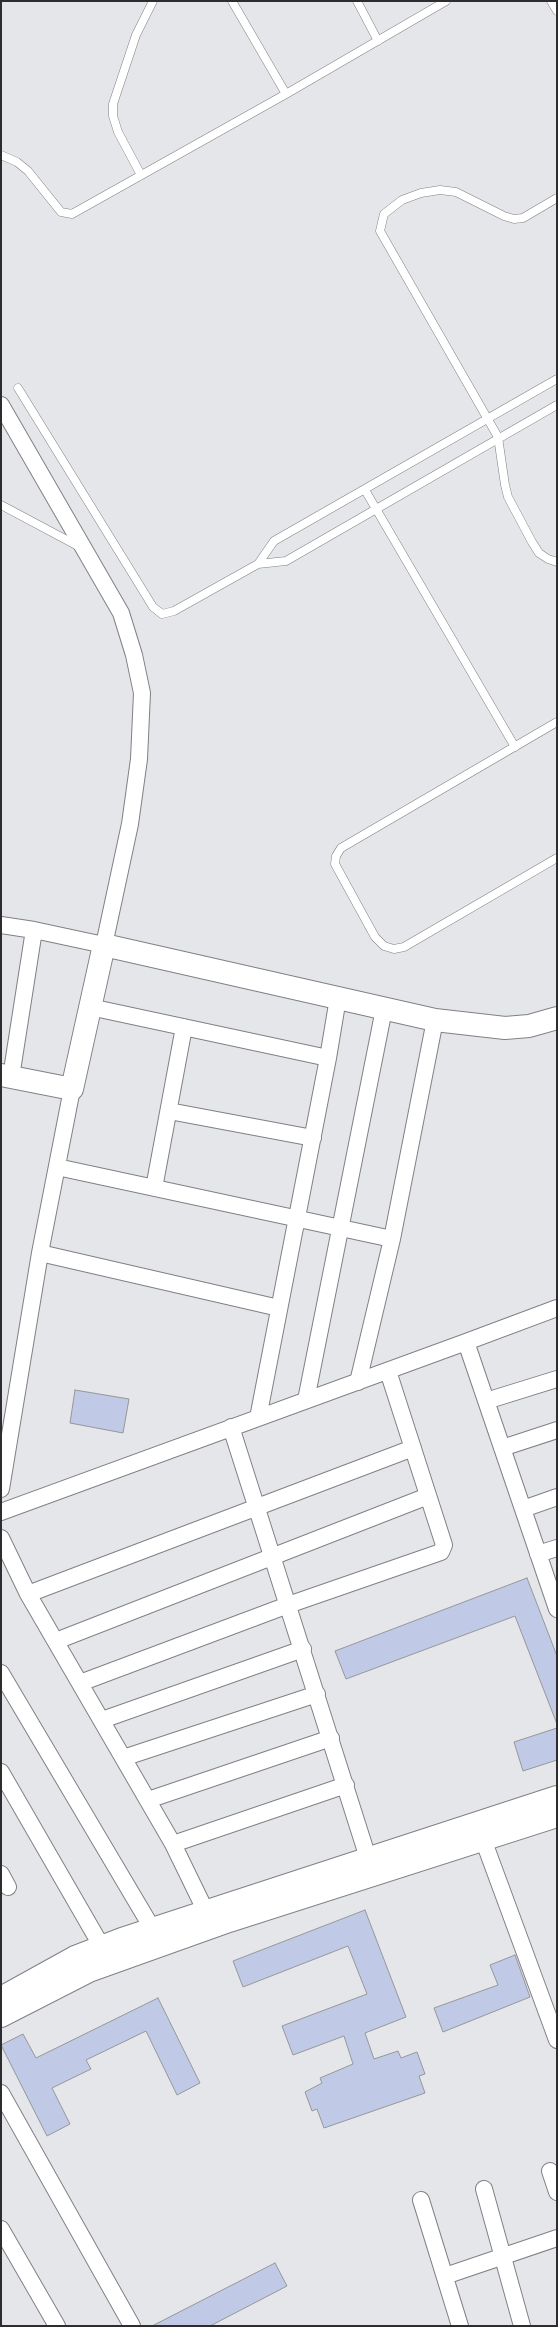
<!DOCTYPE html>
<style>
body{margin:0}
#map{position:relative;width:558px;height:2327px;overflow:hidden;background:#e5e6ea;font-family:"Noto Sans",sans-serif}
canvas{display:block}
.frame{position:absolute;inset:0;border:2px solid #2d2d2f;pointer-events:none}
</style>
<div id="map">
<canvas width="558" height="2327"></canvas>
<div class="frame"></div>
</div>
<script>
const ctx = document.querySelector('canvas').getContext('2d');
ctx.lineJoin = 'round';
function fill(path, color) {
  ctx.fillStyle = color;
  ctx.fill(path, 'evenodd');
}
function shape(rows) {
  const path = new Path2D();
  for (const r of rows) {
    path.moveTo(r[0], r[1]);
    for (let i = 2; i < r.length; i += 2) path.lineTo(r[i], r[i + 1]);
  }
  return path;
}
function strokePath(path, color, width, dash) {
  ctx.strokeStyle = color;
  ctx.lineWidth = width;
  ctx.lineCap = dash ? 'butt' : 'round';
  ctx.setLineDash(dash || []);
  ctx.stroke(path);
}
const building = shape([
 [75,1390,129,1399,123,1433,70,1423,75,1390],
 [527,1578,557,1656,557,1724,515,1616,346,1679,335,1651,527,1578],
 [557,1728,557,1760,523,1771,514,1742,557,1728],
 [365,1910,406,2017,365,2033,374,2059,398,2051,401,2058,417,2052,425,2074,419,2076,425,2093,324,2128,317,2109,312,2111,305,2092,322,2083,320,2078,353,2064,344,2036,293,2055,282,2026,367,1994,348,1946,243,1987,233,1961,365,1910],
 [515,1955,530,1997,443,2032,434,2008,498,1985,490,1965,515,1955],
 [158,1998,200,2083,177,2095,146,2031,86,2060,91,2069,52,2088,70,2124,47,2136,1,2045,23,2034,36,2058,158,1998],
 [275,2263,287,2286,210,2326,152,2326,275,2263]
]);
fill(building, '#c0c9e5');
strokePath(building, '#96979a', 1);
const lane = shape([
 [232,1,286,94],
 [357,1,378,41],
 [551,1,557,11],
 [1,155,17,162,28,171,61,212,72,214,286,94,446,1],
 [141,175,118,132,113,116,113,104,136,35,153,1],
 [557,198,523,218,514,219,504,216,456,192,440,190,421,193,402,200,384,214,380,231,498,437,505,485,508,497,532,542,539,553,548,559,557,562],
 [18,388,153,607,162,614,174,611,258,564,286,561,557,405],
 [365,490,515,747],
 [1,505,78,546],
 [258,564,274,541,557,379],
 [557,722,341,848,336,856,335,864,375,937,384,946,394,949,404,947,557,858]
]);
const street = shape([
 [1,405,121,613,134,655,142,693,139,759,130,824,104,945,34,930,1,925],
 [90,1007,328,1058],
 [11,1077,34,930],
 [169,1111,313,1138],
 [57,1167,392,1239],
 [154,1188,184,1027],
 [40,1253,279,1308],
 [557,1308,466,1342,557,1609],
 [358,1382,392,1239,435,1020],
 [306,1400,384,1009],
 [486,1401,557,1379],
 [258,1418,328,1058,338,998],
 [231,1427,368,1858],
 [502,1448,557,1430],
 [1,1489,40,1253,72,1089],
 [523,1509,557,1497],
 [1,1512,466,1342],
 [1,1538,28,1594,173,1844,210,1920],
 [538,1554,557,1548],
 [28,1594,413,1448],
 [56,1641,428,1496],
 [1,1673,152,1928],
 [80,1683,288,1605,441,1552,444,1545,388,1371],
 [102,1720,303,1649],
 [123,1758,317,1694],
 [1,1772,102,1947],
 [148,1800,331,1738],
 [480,1831,557,2040],
 [173,1844,346,1785],
 [1,1874,8,1887],
 [1,2093,132,2326],
 [550,2171,557,2192],
 [484,2189,522,2326],
 [421,2200,460,2326],
 [1,2229,57,2326],
 [445,2276,557,2238]
]);
const secondary = shape([
 [1,1075,72,1089,104,945,435,1020,505,1028,529,1026,557,1018],
 [1,1998,75,1957,122,1939,557,1797],
 [1,2016,89,1971,229,1921,557,1816]
]);
strokePath(lane, '#808185', 9);
strokePath(street, '#808185', 18);
strokePath(secondary, '#808185', 24);
strokePath(lane, '#fff', 8);
strokePath(street, '#fff', 16);
strokePath(secondary, '#fff', 22);
</script>
